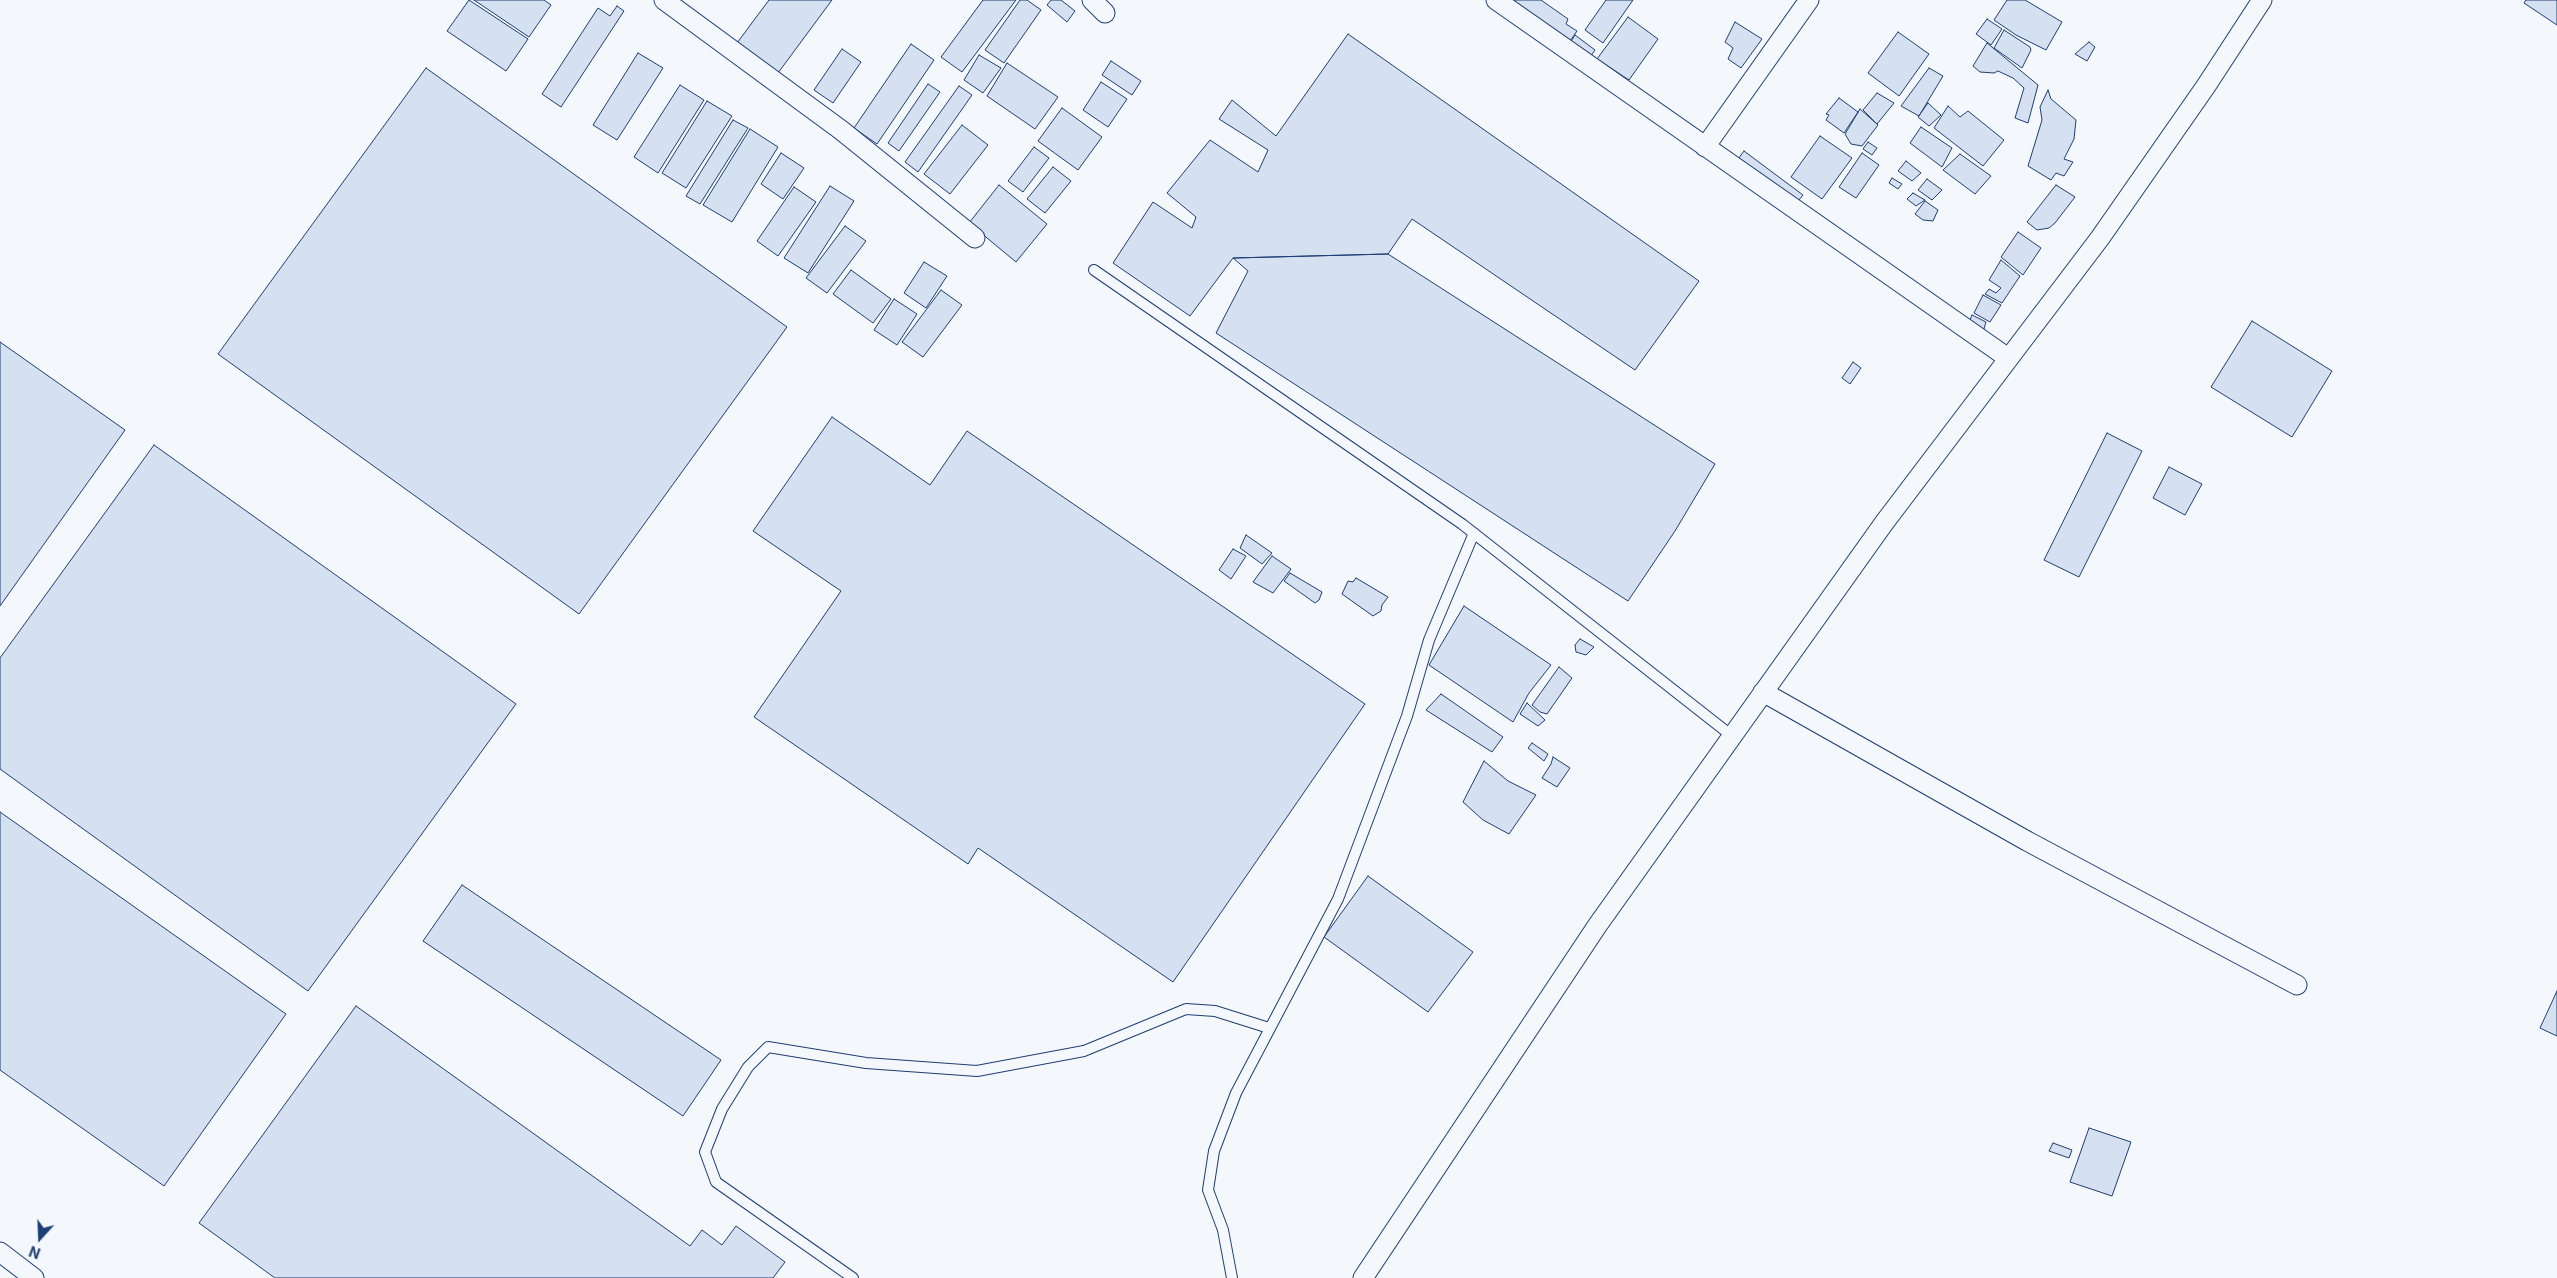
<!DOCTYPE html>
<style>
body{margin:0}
#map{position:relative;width:2557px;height:1278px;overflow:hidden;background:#f4f7fb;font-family:Inter,sans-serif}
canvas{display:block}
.north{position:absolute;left:15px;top:1213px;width:50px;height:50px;-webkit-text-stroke:4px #f4f7fb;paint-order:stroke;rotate:200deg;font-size:14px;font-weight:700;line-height:20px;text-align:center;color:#1d3f73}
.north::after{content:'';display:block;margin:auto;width:18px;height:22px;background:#1d3f73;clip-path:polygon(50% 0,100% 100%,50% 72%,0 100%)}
</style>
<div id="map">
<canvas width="2557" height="1278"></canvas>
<div class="north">N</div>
</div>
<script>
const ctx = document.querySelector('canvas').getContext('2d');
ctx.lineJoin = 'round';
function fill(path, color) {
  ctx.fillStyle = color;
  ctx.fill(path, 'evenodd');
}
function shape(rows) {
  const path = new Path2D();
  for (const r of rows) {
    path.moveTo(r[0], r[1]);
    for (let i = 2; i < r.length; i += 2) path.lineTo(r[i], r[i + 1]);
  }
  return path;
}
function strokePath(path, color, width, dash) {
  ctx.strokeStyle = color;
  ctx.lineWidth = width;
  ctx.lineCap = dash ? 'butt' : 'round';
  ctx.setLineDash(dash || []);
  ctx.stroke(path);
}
const building = shape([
 [469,0,528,39,506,71,447,31,469,0],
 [474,0,544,0,551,5,529,37,474,0],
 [769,0,832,0,778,73,737,43,769,0],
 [983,0,1016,0,962,72,941,57,983,0],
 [1020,0,1027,0,1041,10,1004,63,985,50,1020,0],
 [1051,0,1061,0,1075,11,1067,22,1047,5,1051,0],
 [1509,0,1541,0,1568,19,1566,24,1577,31,1568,44,1509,0],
 [1606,0,1633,0,1603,43,1585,30,1606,0],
 [2007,0,2025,0,2062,22,2046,50,2016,35,1994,20,2007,0],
 [2526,0,2557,0,2557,25,2524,3,2526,0],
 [617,6,624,11,561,107,542,94,598,8,610,16,617,6],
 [1628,17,1658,39,1629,80,1597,59,1628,17],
 [1987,19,2002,29,1991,45,1976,34,1987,19],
 [1735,22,1762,39,1741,68,1728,59,1733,48,1725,42,1735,22],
 [2004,30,2030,47,2031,50,2022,68,1994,48,2004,30],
 [1898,32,1929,54,1899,96,1868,73,1898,32],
 [1348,34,1699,281,1635,370,1412,219,1388,254,1233,258,1190,316,1113,263,1153,202,1192,228,1196,217,1167,193,1210,140,1258,172,1268,150,1219,119,1232,100,1276,136,1348,34],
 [1575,35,1595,50,1588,60,1568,46,1575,35],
 [2089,42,2095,47,2087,61,2075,54,2089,42],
 [1987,43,2038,85,2028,123,2015,118,2024,88,2013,78,1998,71,1994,73,1980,72,1973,66,1987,43],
 [911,44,934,60,877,144,854,128,911,44],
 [842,49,861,62,833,103,814,90,842,49],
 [638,53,663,68,617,140,593,125,638,53],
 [979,55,1001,68,983,93,964,80,979,55],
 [1111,61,1141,81,1132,95,1102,75,1111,61],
 [1007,63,1058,97,1035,129,987,96,1007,63],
 [426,68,787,327,579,614,218,354,426,68],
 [1929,68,1943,76,1919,116,1901,106,1929,68],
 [1101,82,1127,99,1108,127,1083,110,1101,82],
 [928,84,940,92,899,151,888,143,928,84],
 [680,85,704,100,658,173,634,157,680,85],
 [959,86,972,95,918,172,905,162,959,86],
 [2048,90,2051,99,2076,120,2074,139,2064,159,2073,162,2064,176,2056,173,2051,180,2028,166,2042,120,2040,107,2048,90],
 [1877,93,1894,103,1877,124,1863,110,1877,93],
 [1839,98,1858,112,1844,133,1826,120,1829,115,1826,114,1839,98],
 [707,101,732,116,686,188,662,173,707,101],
 [1928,103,1941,115,1929,126,1918,117,1928,103],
 [1948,106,1960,117,1968,111,2004,140,1983,166,1934,128,1948,106],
 [1062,108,1102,137,1078,170,1038,141,1062,108],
 [1860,109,1878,125,1862,146,1851,144,1845,134,1860,109],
 [733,120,748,128,700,204,686,196,733,120],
 [962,125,988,145,950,194,924,174,962,125],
 [1921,127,1952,148,1942,167,1910,143,1921,127],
 [750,129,778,147,732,222,703,205,750,129],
 [1820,136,1852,158,1822,199,1791,177,1820,136],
 [1868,142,1877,148,1872,155,1863,149,1868,142],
 [1034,147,1049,158,1023,192,1008,181,1034,147],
 [1744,151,1803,195,1794,206,1736,162,1744,151],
 [781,153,804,168,783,199,761,184,781,153],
 [1862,153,1879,165,1856,198,1839,187,1862,153],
 [1960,154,1991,176,1975,194,1943,170,1960,154],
 [1906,161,1921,173,1912,181,1898,171,1906,161],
 [1053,167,1071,181,1045,213,1027,199,1053,167],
 [1892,178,1902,184,1898,189,1889,183,1892,178],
 [1927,179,1942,190,1932,200,1918,190,1927,179],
 [999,185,1047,224,1016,262,969,223,999,185],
 [2056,185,2075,197,2055,223,2049,228,2037,230,2027,222,2056,185],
 [830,186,854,201,808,273,784,258,830,186],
 [794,187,816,202,778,256,757,241,794,187],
 [1913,193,1925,200,1916,206,1907,199,1913,193],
 [1925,201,1938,210,1933,221,1923,220,1915,214,1925,201],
 [845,226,866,241,827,293,806,278,845,226],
 [2018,232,2041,248,2023,275,2001,257,2018,232],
 [1388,254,1715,464,1675,531,1628,601,1216,333,1248,271,1233,258,1388,254],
 [2001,260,2020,276,2002,303,1985,294,1989,289,1996,293,2001,288,1989,280,2001,260],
 [924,262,947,276,926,308,904,293,924,262],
 [851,270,891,299,873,323,833,294,851,270],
 [941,290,962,305,923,357,902,342,941,290],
 [1983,295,2001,305,1990,322,1974,313,1983,295],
 [894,299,917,314,897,345,874,330,894,299],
 [1972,315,1986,322,1983,332,1968,325,1972,315],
 [2252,321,2332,371,2292,437,2211,387,2252,321],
 [0,342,125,430,0,606,0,342],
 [1853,362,1861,368,1850,384,1842,378,1853,362],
 [832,417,930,485,967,431,1365,704,1173,982,978,848,968,864,754,717,841,591,753,531,832,417],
 [2107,433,2142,451,2079,577,2044,560,2107,433],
 [154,445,516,704,308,991,0,769,0,658,154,445],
 [2169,467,2202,484,2185,515,2153,498,2169,467],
 [1246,535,1272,553,1262,564,1240,548,1246,535],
 [1233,549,1246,556,1231,579,1219,570,1233,549],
 [1272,556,1291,569,1273,593,1253,582,1272,556],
 [1290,573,1322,592,1319,600,1315,603,1284,581,1290,573],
 [1356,578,1388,597,1382,605,1381,611,1373,616,1342,594,1348,581,1353,582,1356,578],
 [1464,606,1551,665,1529,693,1513,722,1429,665,1464,606],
 [1580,639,1594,647,1586,655,1576,652,1575,645,1580,639],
 [1559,667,1572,678,1547,714,1540,712,1532,705,1559,667],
 [1441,694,1503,737,1492,752,1426,710,1441,694],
 [1527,703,1545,720,1538,726,1520,714,1527,703],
 [1532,743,1548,754,1544,761,1528,748,1532,743],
 [1553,757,1570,768,1557,787,1542,778,1551,764,1553,757],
 [1484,761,1508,781,1536,795,1509,834,1483,820,1463,802,1484,761],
 [0,812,286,1014,164,1186,0,1070,0,812],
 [1368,876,1473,952,1428,1012,1324,937,1368,876],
 [462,885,721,1060,683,1116,423,941,462,885],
 [2557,991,2557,1036,2540,1028,2557,991],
 [356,1006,690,1246,702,1230,722,1245,736,1226,785,1262,773,1278,275,1278,199,1223,356,1006],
 [2089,1128,2131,1142,2112,1196,2070,1182,2089,1128],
 [2053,1143,2072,1150,2069,1158,2049,1151,2053,1143]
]);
fill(building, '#d5e0f0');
strokePath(building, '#1d3f73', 1);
const service = shape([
 [1094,270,1462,524,1732,736],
 [853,1278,716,1182,705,1152,722,1109,748,1067,768,1047,866,1063,977,1071,1084,1051,1186,1009,1215,1011,1269,1028],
 [1232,1278,1223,1230,1208,1190,1214,1151,1236,1093,1338,899,1407,716,1429,640,1474,533]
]);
const minor = shape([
 [664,0,841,130,975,238],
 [1092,0,1105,13],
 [1496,0,2008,358],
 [1705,147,1809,0],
 [1763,692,2027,841,2297,985],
 [0,1252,34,1278],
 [1363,1278,1597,926,1884,523,2100,238,2206,86,2262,0]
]);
strokePath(service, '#1d3f73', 12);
strokePath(minor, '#1d3f73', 21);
strokePath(service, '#f4f7fb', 10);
strokePath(minor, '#f4f7fb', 19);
</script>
